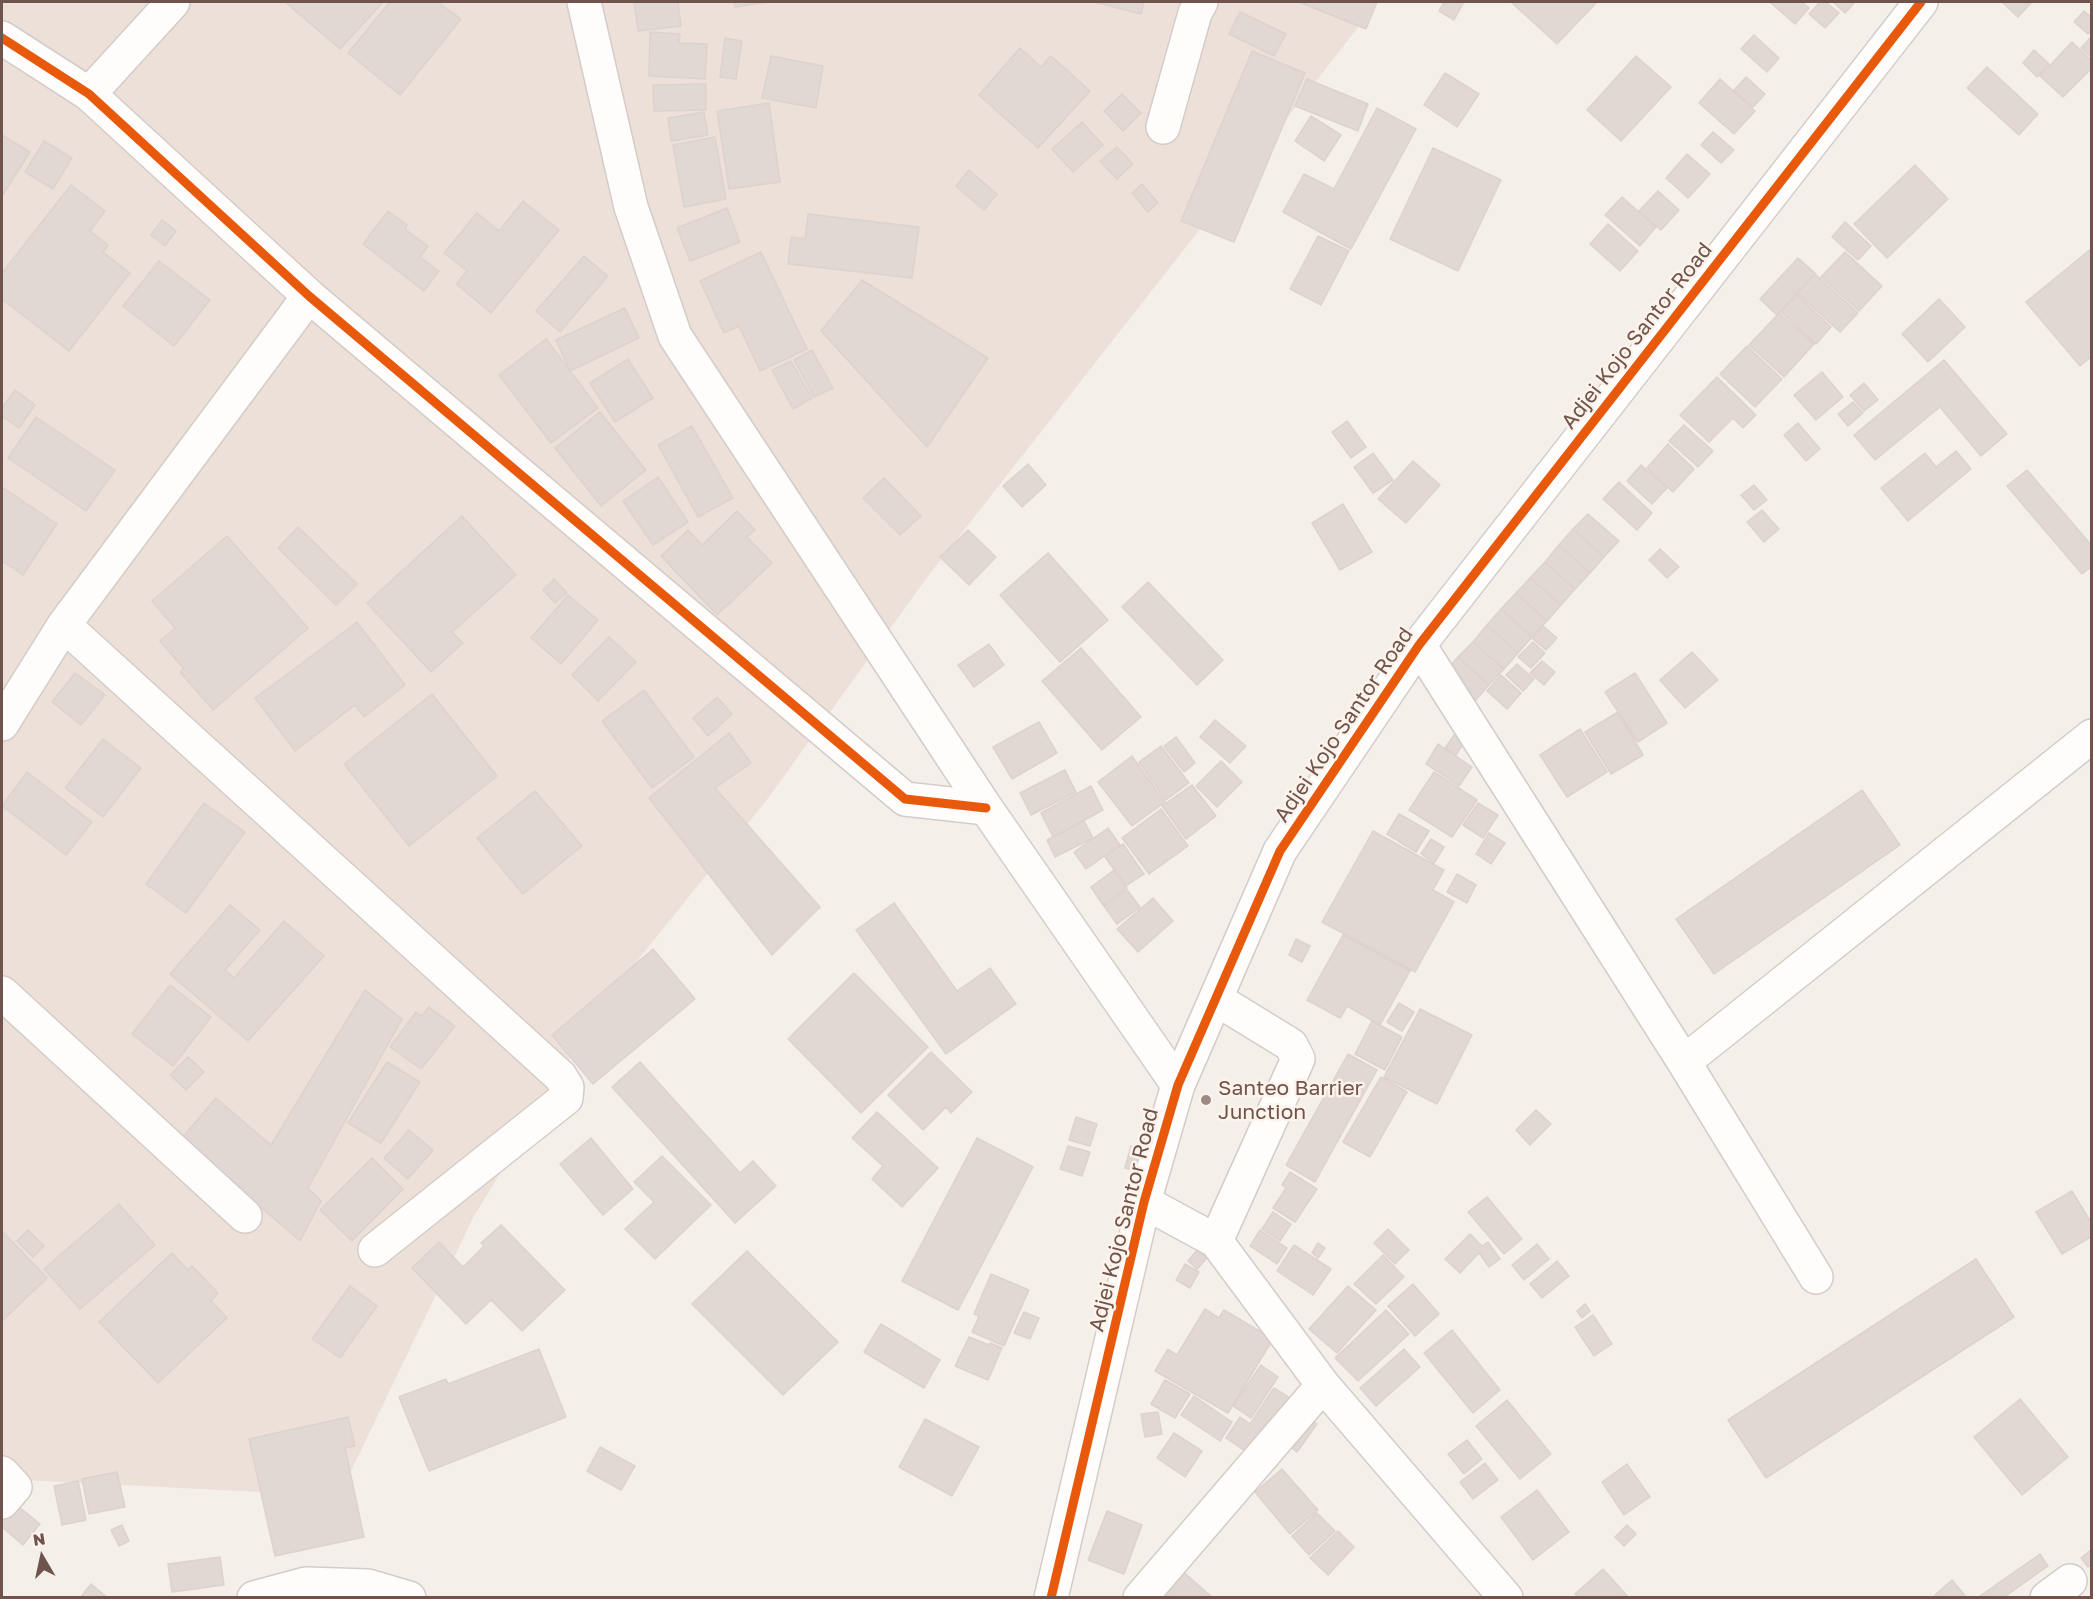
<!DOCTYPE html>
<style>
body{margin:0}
#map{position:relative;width:2093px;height:1599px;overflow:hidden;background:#f5efea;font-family:"Golos Text",sans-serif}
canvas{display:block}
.frame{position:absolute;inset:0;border:3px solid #6f544e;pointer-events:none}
.north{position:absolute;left:12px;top:1527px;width:60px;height:60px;-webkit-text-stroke:4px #fdf3eb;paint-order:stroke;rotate:351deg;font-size:16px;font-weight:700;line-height:24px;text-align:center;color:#6f544e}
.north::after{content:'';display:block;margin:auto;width:21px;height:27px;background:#6f544e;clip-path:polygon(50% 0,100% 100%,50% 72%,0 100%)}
</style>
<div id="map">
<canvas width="2093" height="1599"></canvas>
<div class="frame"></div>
<div class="north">N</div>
</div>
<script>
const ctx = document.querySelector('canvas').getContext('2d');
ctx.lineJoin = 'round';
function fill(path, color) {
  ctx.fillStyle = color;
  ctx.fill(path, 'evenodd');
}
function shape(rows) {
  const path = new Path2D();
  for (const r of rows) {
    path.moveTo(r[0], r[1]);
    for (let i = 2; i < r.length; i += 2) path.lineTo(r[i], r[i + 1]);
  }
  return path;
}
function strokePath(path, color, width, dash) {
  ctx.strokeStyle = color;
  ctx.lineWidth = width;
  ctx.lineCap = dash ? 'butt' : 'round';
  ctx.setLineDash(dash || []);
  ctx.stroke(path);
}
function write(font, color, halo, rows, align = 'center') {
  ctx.font = font + ' "Golos Text",sans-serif';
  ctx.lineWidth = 5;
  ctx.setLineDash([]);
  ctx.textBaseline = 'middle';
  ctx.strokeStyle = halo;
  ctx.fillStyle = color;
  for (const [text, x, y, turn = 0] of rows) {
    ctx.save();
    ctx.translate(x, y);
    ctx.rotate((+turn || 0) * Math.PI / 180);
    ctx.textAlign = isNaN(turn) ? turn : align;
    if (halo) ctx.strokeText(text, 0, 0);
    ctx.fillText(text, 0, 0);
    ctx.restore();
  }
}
fill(shape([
 [2,2,1378,2,928,576,769,797,601,1006,473,1218,339,1496,2,1479]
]), '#ede0d8');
const building = shape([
 [285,2,383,2,340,49,285,2],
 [390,2,438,2,461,19,400,95,348,53,390,2],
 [634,2,678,2,681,26,638,31,634,2],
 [734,2,768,2,735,7,734,2],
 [1094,2,1144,2,1141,14,1094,2],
 [1299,2,1377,2,1366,29,1299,2],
 [1444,2,1464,2,1454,20,1439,11,1444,2],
 [1511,2,1597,2,1557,44,1511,2],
 [1770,2,1802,2,1809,8,1795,24,1770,2],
 [1820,2,1826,2,1839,13,1825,28,1809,14,1820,2],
 [1833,2,1855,2,1845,13,1833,2],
 [2002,2,2030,2,2031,3,2018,17,2002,2],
 [2084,11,2092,18,2092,30,2088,34,2074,22,2084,11],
 [1240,12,1286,34,1274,56,1229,34,1240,12],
 [650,32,680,34,679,43,707,44,705,79,649,76,650,32],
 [1754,35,1779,58,1767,72,1741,49,1754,35],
 [2092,36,2092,58,2081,48,2092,36],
 [725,38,742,41,736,79,720,77,725,38],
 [2072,42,2092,61,2092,68,2063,97,2040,76,2072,42],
 [1020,48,1041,67,1051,56,1090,91,1038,148,979,95,1020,48],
 [2034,50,2049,64,2037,77,2023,63,2034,50],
 [1252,51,1305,73,1234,242,1181,221,1252,51],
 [771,56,823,66,816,108,762,98,771,56],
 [1636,56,1671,87,1621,141,1587,110,1636,56],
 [1987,67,2038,114,2019,135,1967,88,1987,67],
 [1445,73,1479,94,1457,127,1424,105,1445,73],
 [1746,77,1765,94,1753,107,1734,90,1746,77],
 [1307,79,1368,104,1358,131,1295,106,1307,79],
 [1720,79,1755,111,1734,134,1699,103,1720,79],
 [706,84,706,110,654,111,653,85,706,84],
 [1122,94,1141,113,1123,131,1104,111,1122,94],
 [769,103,780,182,729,189,717,111,769,103],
 [1377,108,1416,129,1351,249,1283,212,1304,174,1334,189,1377,108],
 [704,112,708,135,671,141,668,118,704,112],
 [1311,116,1341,135,1324,161,1295,141,1311,116],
 [1082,122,1103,145,1073,172,1052,149,1082,122],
 [1713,132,1734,150,1721,163,1701,145,1713,132],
 [2,135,30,152,2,196,2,135],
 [715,137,726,199,684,207,673,145,715,137],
 [44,141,72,158,53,189,25,172,44,141],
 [1117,147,1133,164,1117,179,1100,161,1117,147],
 [1433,148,1501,180,1458,271,1390,239,1433,148],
 [1687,154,1710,174,1688,198,1666,178,1687,154],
 [1915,165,1948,199,1887,258,1854,224,1915,165],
 [969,170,997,194,984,210,956,186,969,170],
 [1142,184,1158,203,1148,212,1132,193,1142,184],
 [71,185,105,211,90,231,108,245,103,252,130,273,69,351,2,299,2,273,71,185],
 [1658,191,1679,210,1661,230,1639,211,1658,191],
 [1622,197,1656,227,1640,246,1605,215,1622,197],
 [523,201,559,230,491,313,456,284,467,271,444,253,477,213,499,231,523,201],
 [727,208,740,242,690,261,677,228,727,208],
 [388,211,407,225,405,229,428,246,420,257,439,271,424,291,363,244,388,211],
 [808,214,919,227,912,278,788,264,791,237,805,239,808,214],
 [162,220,176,231,165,246,151,235,162,220],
 [1845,222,1871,246,1858,260,1832,237,1845,222],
 [1608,224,1638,251,1620,271,1590,244,1608,224],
 [1318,236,1349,251,1321,305,1290,289,1318,236],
 [2092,248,2092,356,2080,366,2026,302,2092,248],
 [761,252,807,349,760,371,739,326,724,333,700,281,761,252],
 [1845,252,1882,286,1859,311,1821,277,1845,252],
 [584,256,608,276,560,332,536,311,584,256],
 [1798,258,1815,273,1777,315,1760,299,1798,258],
 [159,261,210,300,174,346,123,306,159,261],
 [1815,274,1858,313,1840,332,1797,293,1815,274],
 [862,280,988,358,927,447,821,331,862,280],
 [1797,295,1831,327,1816,344,1781,312,1797,295],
 [1939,299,1965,327,1928,362,1902,334,1939,299],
 [625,308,639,338,570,371,556,340,625,308],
 [1779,313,1814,344,1784,377,1749,345,1779,313],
 [546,339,598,408,551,443,499,375,546,339],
 [1747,346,1782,379,1755,407,1720,374,1747,346],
 [812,350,833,388,814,397,794,360,812,350],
 [628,359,653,398,615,422,590,383,628,359],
 [1944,360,2007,434,1981,456,1940,407,1875,460,1854,435,1944,360],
 [791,361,812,398,793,409,772,370,791,361],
 [1822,372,1843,397,1816,420,1794,395,1822,372],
 [1717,377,1756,415,1743,428,1733,418,1709,442,1680,415,1717,377],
 [1864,383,1878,400,1864,411,1850,395,1864,383],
 [15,390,35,405,19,428,2,416,2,408,15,390],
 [1853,402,1863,413,1848,426,1838,414,1853,402],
 [600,412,646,470,601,506,555,448,600,412],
 [36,417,115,470,86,511,8,458,36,417],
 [1347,421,1366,447,1351,458,1332,432,1347,421],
 [1798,423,1820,449,1806,461,1784,435,1798,423],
 [1684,425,1713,451,1698,467,1669,441,1684,425],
 [692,426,733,498,698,517,658,445,692,426],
 [1668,444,1694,469,1673,492,1647,468,1668,444],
 [1956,451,1971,469,1908,521,1881,488,1925,453,1936,467,1956,451],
 [1373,453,1393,480,1373,493,1354,467,1373,453],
 [1413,461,1440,485,1406,523,1378,499,1413,461],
 [1028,464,1046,485,1022,507,1003,486,1028,464],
 [1641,465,1667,488,1652,504,1627,481,1641,465],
 [2027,470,2092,546,2092,566,2082,574,2007,486,2027,470],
 [658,477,688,522,653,545,623,501,658,477],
 [884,478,921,516,900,535,863,498,884,478],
 [1619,482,1652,513,1637,530,1603,499,1619,482],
 [1754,485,1767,500,1754,510,1741,495,1754,485],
 [2,487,57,524,23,575,2,561,2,487],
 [1343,504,1372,552,1340,570,1312,523,1343,504],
 [1762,510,1779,529,1764,542,1747,522,1762,510],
 [737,511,755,530,747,537,772,563,717,615,661,556,688,530,702,545,737,511],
 [1588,514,1619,541,1604,557,1573,529,1588,514],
 [462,516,516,575,452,632,463,643,431,672,367,603,462,516],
 [298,527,357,584,336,605,278,548,298,527],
 [1573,529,1604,557,1590,573,1559,545,1573,529],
 [968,530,996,557,969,585,940,557,968,530],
 [227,536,308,628,213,710,180,672,184,669,160,641,175,628,152,601,227,536],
 [1559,545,1590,573,1575,589,1545,562,1559,545],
 [1660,549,1679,567,1667,578,1649,560,1660,549],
 [1048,553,1108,620,1060,662,1000,595,1048,553],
 [1545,562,1575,589,1561,605,1530,578,1545,562],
 [1530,578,1561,605,1547,621,1516,593,1530,578],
 [554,579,567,593,555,603,543,590,554,579],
 [1148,582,1223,660,1197,685,1122,607,1148,582],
 [1516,593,1547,621,1532,637,1501,609,1516,593],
 [568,595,598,620,561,664,531,638,568,595],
 [1501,609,1532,637,1518,653,1487,625,1501,609],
 [357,622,405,685,364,717,355,705,295,751,255,698,357,622],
 [1487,625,1518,653,1504,669,1473,642,1487,625],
 [1543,626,1557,638,1546,650,1532,638,1543,626],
 [609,637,636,662,598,701,572,675,609,637],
 [1473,642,1504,669,1489,685,1458,657,1473,642],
 [1533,642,1545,653,1531,668,1518,657,1533,642],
 [989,644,1004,665,974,687,958,665,989,644],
 [1081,648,1141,717,1102,750,1042,681,1081,648],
 [1692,652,1718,680,1685,708,1660,680,1692,652],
 [1458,657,1489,685,1475,701,1444,673,1458,657],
 [1542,661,1555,672,1544,685,1530,673,1542,661],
 [1517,664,1534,679,1523,691,1506,675,1517,664],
 [75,673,105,695,81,725,52,702,75,673],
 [1635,673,1667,723,1638,742,1605,692,1635,673],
 [1501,675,1521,693,1507,709,1487,691,1501,675],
 [644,690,694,757,652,788,602,721,644,690],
 [432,694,497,776,409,846,344,764,432,694],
 [717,697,732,714,708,736,693,718,717,697],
 [1618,712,1643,755,1611,774,1585,732,1618,712],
 [1215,720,1246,746,1230,763,1200,737,1215,720],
 [1039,722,1057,753,1012,779,993,747,1039,722],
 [1580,729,1607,772,1567,797,1540,755,1580,729],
 [729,733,751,763,715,788,820,907,772,955,649,798,729,733],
 [1454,735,1464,742,1456,755,1445,748,1454,735],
 [1176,737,1195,763,1184,772,1164,746,1176,737],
 [103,739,141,768,103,817,65,788,103,739],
 [1438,744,1472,767,1459,786,1426,764,1438,744],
 [1161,746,1189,783,1166,800,1139,762,1161,746],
 [1132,756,1165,802,1132,826,1098,782,1132,756],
 [1221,761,1242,782,1217,807,1196,786,1221,761],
 [1065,770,1076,792,1031,815,1020,793,1065,770],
 [27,772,92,822,66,855,2,806,27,772],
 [1434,772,1477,800,1452,837,1409,810,1434,772],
 [1192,785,1216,816,1186,839,1162,806,1192,785],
 [1091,786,1103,810,1053,837,1041,813,1091,786],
 [1862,790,1900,845,1714,974,1676,919,1862,790],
 [535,791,582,846,523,894,477,838,535,791],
 [204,803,245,832,186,913,146,884,204,803],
 [1478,803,1498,815,1483,838,1463,825,1478,803],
 [1161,809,1188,846,1149,874,1122,838,1161,809],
 [1399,814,1429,831,1416,852,1387,834,1399,814],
 [1084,821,1093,838,1055,857,1047,840,1084,821],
 [1108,828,1120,845,1086,869,1074,852,1108,828],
 [1373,831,1444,870,1433,890,1454,902,1415,972,1322,922,1373,831],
 [1489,833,1505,843,1491,864,1476,854,1489,833],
 [1431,839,1444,847,1434,863,1421,854,1431,839],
 [1123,844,1144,874,1126,886,1105,857,1123,844],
 [1114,870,1127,888,1103,905,1091,887,1114,870],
 [1457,874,1476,885,1467,903,1447,892,1457,874],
 [1127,890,1140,907,1117,924,1104,906,1127,890],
 [1153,898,1173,921,1138,952,1117,929,1153,898],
 [894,903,957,991,990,968,1016,1004,946,1054,856,930,894,903],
 [230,905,260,930,225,970,234,978,284,921,324,956,248,1041,170,974,230,905],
 [1343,935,1410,971,1380,1025,1347,1006,1340,1018,1307,1000,1343,935],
 [1296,939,1310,946,1302,962,1289,955,1296,939],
 [653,949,695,999,593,1084,552,1035,653,949],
 [854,973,928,1047,861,1113,788,1039,854,973],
 [170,985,211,1017,173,1066,132,1034,170,985],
 [365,990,402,1019,308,1188,321,1201,300,1241,181,1139,216,1098,271,1145,365,990],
 [1399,1003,1414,1012,1402,1031,1387,1022,1399,1003],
 [429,1007,455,1026,421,1069,390,1047,416,1012,422,1016,429,1007],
 [1420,1009,1472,1035,1437,1104,1384,1077,1420,1009],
 [1372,1021,1402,1037,1385,1070,1355,1054,1372,1021],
 [931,1052,972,1092,951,1113,946,1107,923,1130,888,1095,931,1052],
 [1348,1054,1377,1070,1315,1182,1286,1165,1348,1054],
 [188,1057,204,1072,186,1090,170,1075,188,1057],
 [387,1062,420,1082,381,1143,348,1123,387,1062],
 [640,1062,740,1173,753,1161,776,1186,735,1223,612,1087,640,1062],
 [1381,1077,1407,1092,1370,1157,1343,1142,1381,1077],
 [1536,1110,1551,1124,1530,1145,1516,1130,1536,1110],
 [877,1112,938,1168,902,1207,872,1179,883,1166,852,1138,877,1112],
 [1076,1117,1097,1124,1090,1146,1069,1140,1076,1117],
 [409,1130,433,1150,408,1179,384,1158,409,1130],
 [591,1138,633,1189,603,1215,560,1164,591,1138],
 [977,1138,1033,1167,958,1310,902,1281,977,1138],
 [1068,1146,1090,1152,1082,1176,1060,1169,1068,1146],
 [1131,1146,1147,1151,1140,1172,1125,1168,1131,1146],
 [662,1156,711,1205,655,1259,625,1229,654,1202,634,1182,662,1156],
 [372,1158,403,1189,352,1241,320,1210,372,1158],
 [1290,1172,1317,1189,1295,1222,1273,1208,1286,1188,1282,1185,1290,1172],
 [2072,1191,2092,1224,2092,1236,2062,1254,2036,1212,2072,1191],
 [1487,1197,1522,1239,1504,1254,1468,1212,1487,1197],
 [119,1204,155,1245,80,1309,44,1269,119,1204],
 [1273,1212,1291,1224,1280,1241,1262,1229,1273,1212],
 [501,1225,565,1290,522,1331,491,1300,466,1324,412,1268,439,1242,463,1267,484,1246,481,1243,501,1225],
 [1388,1229,1409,1250,1395,1264,1374,1243,1388,1229],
 [28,1230,44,1246,33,1257,17,1241,28,1230],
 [1260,1230,1287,1248,1277,1264,1250,1246,1260,1230],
 [2,1231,47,1278,2,1321,2,1231],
 [1470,1234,1482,1246,1488,1242,1500,1259,1489,1267,1479,1253,1460,1273,1445,1259,1470,1234],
 [1318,1243,1325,1248,1318,1258,1312,1253,1318,1243],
 [1537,1244,1549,1259,1524,1280,1512,1265,1537,1244],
 [1294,1245,1331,1269,1313,1295,1277,1271,1294,1245],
 [1197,1250,1207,1258,1197,1269,1188,1261,1197,1250],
 [747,1251,838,1342,783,1395,692,1304,747,1251],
 [172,1253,188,1270,192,1266,218,1293,211,1301,227,1318,158,1383,99,1322,172,1253],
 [1383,1255,1404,1277,1376,1304,1354,1284,1383,1255],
 [1976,1259,2014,1317,1766,1478,1728,1420,1976,1259],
 [1557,1261,1569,1276,1542,1298,1530,1284,1557,1261],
 [1185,1264,1199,1272,1190,1288,1176,1280,1185,1264],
 [991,1274,1029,1290,1004,1346,972,1332,979,1316,974,1314,991,1274],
 [1413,1284,1439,1314,1415,1336,1388,1306,1413,1284],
 [350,1286,377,1306,340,1358,312,1339,350,1286],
 [1348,1286,1376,1310,1337,1353,1309,1329,1348,1286],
 [1585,1304,1590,1311,1582,1318,1577,1311,1585,1304],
 [1205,1309,1219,1318,1224,1310,1273,1339,1228,1413,1155,1371,1168,1349,1177,1355,1205,1309],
 [1386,1310,1409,1334,1358,1381,1335,1358,1386,1310],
 [1024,1312,1039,1318,1030,1339,1014,1333,1024,1312],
 [1593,1315,1612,1344,1594,1356,1575,1327,1593,1315],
 [881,1324,940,1360,924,1388,864,1352,881,1324],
 [1452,1330,1500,1390,1473,1413,1424,1353,1452,1330],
 [969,1337,989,1345,990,1343,1002,1348,988,1380,955,1366,969,1337],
 [539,1349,566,1417,429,1471,399,1397,446,1379,448,1384,539,1349],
 [1404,1349,1420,1367,1376,1406,1360,1388,1404,1349],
 [1261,1365,1278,1377,1251,1418,1233,1406,1261,1365],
 [1165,1380,1190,1394,1175,1418,1151,1404,1165,1380],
 [1274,1388,1293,1400,1254,1457,1226,1438,1240,1417,1250,1424,1274,1388],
 [1194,1396,1232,1422,1220,1441,1181,1415,1194,1396],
 [2020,1399,2068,1457,2022,1495,1974,1437,2020,1399],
 [1507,1400,1551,1454,1520,1479,1476,1426,1507,1400],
 [1294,1407,1317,1424,1297,1452,1274,1435,1294,1407],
 [1158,1412,1162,1434,1145,1437,1141,1414,1158,1412],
 [348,1417,355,1446,345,1448,364,1537,275,1556,249,1439,348,1417],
 [925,1419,979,1447,952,1496,899,1467,925,1419],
 [1174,1433,1202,1451,1185,1477,1157,1458,1174,1433],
 [1467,1440,1482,1459,1464,1474,1448,1454,1467,1440],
 [600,1447,635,1466,621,1490,587,1471,600,1447],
 [1485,1463,1498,1480,1473,1499,1460,1482,1485,1463],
 [1627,1464,1650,1497,1624,1515,1602,1482,1627,1464],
 [1282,1469,1318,1510,1290,1534,1255,1492,1282,1469],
 [117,1472,125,1507,89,1514,82,1479,117,1472],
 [78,1481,86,1520,62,1525,54,1486,78,1481],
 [1537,1490,1569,1532,1533,1560,1501,1517,1537,1490],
 [13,1502,40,1524,23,1545,2,1527,2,1517,13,1502],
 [1107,1511,1142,1525,1124,1574,1088,1560,1107,1511],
 [1317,1513,1335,1531,1309,1555,1292,1536,1317,1513],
 [122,1525,129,1541,119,1546,111,1530,122,1525],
 [1627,1525,1636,1534,1624,1546,1615,1537,1627,1525],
 [1338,1531,1354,1547,1328,1575,1310,1558,1338,1531],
 [2092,1549,2092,1564,2088,1567,2081,1558,2092,1549],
 [2040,1554,2048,1566,2003,1598,1977,1598,2040,1554],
 [220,1557,224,1585,172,1592,168,1564,220,1557],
 [1180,1569,1213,1598,1157,1598,1180,1569],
 [1603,1569,1629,1598,1578,1598,1575,1594,1603,1569],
 [1952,1580,1967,1598,1938,1598,1935,1595,1952,1580],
 [91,1584,108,1598,80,1598,91,1584]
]);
fill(building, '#e1d7d3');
strokePath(building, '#ddd2cd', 1.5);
const minor = shape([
 [584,2,631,207,675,336,986,808,1178,1085],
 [2,38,89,94,309,296,905,799,986,808],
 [89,94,173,2],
 [1163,127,1195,13,1201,2],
 [64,625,550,1067,560,1076,567,1087,566,1098,375,1250],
 [1419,645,1684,1062,1816,1277],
 [2,724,64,625,309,296],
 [2,993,245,1216],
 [1684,1062,2092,736],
 [1144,1202,1216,1241,1323,1385,1506,1598],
 [1216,1241,1298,1059,1291,1045,1216,999],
 [2,1473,15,1487,2,1502],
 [254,1598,306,1584,368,1586,409,1598],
 [1051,1598,1144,1202,1178,1085,1280,851,1419,645,1921,2],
 [1140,1598,1323,1385],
 [2047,1598,2070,1581]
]);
strokePath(minor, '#d4ccc8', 36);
strokePath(minor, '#fefdfc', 33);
strokePath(shape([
 [2,38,89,94,309,296,905,799,986,808],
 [1051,1598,1144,1202,1178,1085,1280,851,1419,645,1921,2]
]), '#e8590c', 9);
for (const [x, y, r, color] of [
 [1206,1100,6,"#9e8a85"]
]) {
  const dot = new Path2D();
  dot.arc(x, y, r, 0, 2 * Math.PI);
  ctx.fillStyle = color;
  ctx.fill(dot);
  strokePath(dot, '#fdf3eb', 2);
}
write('21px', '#6f544e', '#fdf3eb', [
 ["Adjei Kojo Santor Road",1637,336,-52],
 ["Adjei Kojo Santor Road",1344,725,-56],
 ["Adjei Kojo Santor Road",1124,1220,-76]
]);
write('21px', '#6f544e', '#fdf3eb', [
 ["Santeo Barrier",1218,1088],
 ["Junction",1218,1112]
], 'left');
</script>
